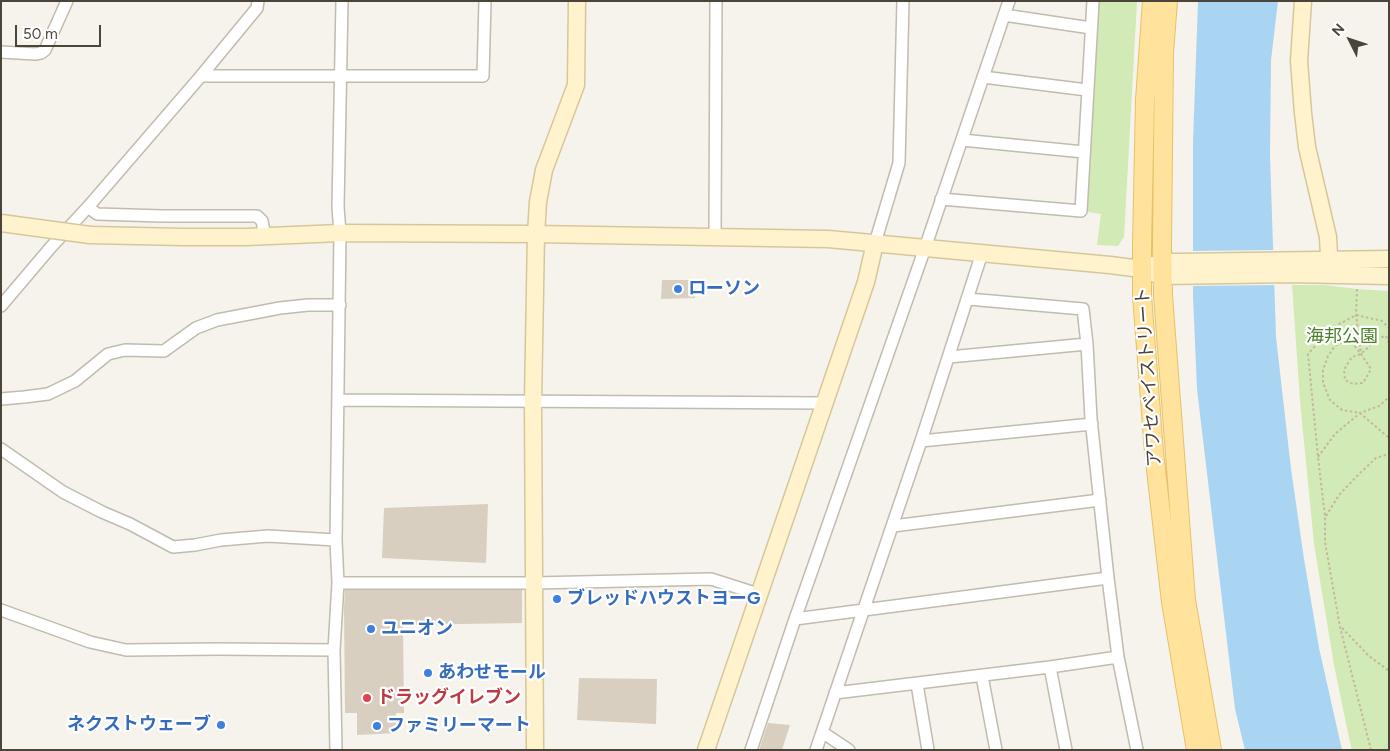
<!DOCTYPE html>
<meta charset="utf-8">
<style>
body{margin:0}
#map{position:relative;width:1390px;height:751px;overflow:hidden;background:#f6f3ec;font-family:Figtree,sans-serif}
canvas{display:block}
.frame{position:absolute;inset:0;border:2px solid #4b4439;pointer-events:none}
.north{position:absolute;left:1325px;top:15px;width:50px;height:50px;-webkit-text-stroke:4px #fff;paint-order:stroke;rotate:311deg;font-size:14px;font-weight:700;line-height:20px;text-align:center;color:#4b4439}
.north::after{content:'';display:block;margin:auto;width:18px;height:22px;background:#4b4439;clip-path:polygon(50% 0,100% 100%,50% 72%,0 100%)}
.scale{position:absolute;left:15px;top:25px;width:86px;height:22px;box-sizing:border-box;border:2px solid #4b4439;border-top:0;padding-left:6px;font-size:15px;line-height:18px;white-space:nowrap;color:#4b4439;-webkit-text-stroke:4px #fff;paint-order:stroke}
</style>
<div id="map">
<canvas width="1390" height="751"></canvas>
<div class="frame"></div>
<div class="north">N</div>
<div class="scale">50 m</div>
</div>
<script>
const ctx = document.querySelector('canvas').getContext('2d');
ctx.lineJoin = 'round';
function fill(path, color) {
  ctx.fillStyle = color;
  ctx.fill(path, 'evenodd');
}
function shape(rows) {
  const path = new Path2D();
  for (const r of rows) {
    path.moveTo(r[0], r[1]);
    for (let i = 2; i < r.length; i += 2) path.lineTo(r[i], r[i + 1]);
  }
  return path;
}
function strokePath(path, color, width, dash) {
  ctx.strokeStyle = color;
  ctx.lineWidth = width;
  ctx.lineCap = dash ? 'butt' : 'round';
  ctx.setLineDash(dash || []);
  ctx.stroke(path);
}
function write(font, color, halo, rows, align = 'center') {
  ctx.font = font + ' Figtree,"Noto Sans JP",sans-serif';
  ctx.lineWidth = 4.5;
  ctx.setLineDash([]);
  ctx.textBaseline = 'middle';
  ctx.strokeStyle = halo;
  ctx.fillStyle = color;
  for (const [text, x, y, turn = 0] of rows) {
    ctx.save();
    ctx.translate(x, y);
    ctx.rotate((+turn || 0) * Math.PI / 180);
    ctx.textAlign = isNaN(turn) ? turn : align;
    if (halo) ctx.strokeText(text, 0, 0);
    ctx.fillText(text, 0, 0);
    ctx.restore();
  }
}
fill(shape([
 [1095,1,1137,1,1124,237,1118,246,1097,245,1101,214,1081,211],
 [1292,285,1325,285,1357,289,1389,291,1389,750,1352,750,1349,738,1334,665,1314,544,1300,401]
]), '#d2eab5');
fill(shape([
 [1198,1,1278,1,1271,60,1270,155,1276,337,1291,469,1304,559,1319,648,1342,750,1245,750,1235,709,1197,389,1193,297,1193,141]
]), '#a9d4f2');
fill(shape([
 [1275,250,1277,285,1191,286,1190,251]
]), '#f6f3ec');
fill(shape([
 [662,280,695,280,695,298,661,299],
 [488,504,486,563,382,558,384,508],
 [345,590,522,590,522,623,403,625,404,713,396,713,397,733,357,735,357,713,345,713,344,608],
 [579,678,657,679,656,724,577,720],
 [768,723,790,725,782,750,759,750]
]), '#d8cfc1');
const street = shape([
 [1004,15,1091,28],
 [1,52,35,54,41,53,45,50,67,1],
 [201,76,483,76,485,1],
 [983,77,1087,90],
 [962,140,1084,152],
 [941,199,1081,211,1093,1],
 [88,207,97,214,162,216,257,216,262,221,265,236],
 [715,236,716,1],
 [875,243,899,163,903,1],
 [968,299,1083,309,1087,344,1091,419,1108,578,1118,657,1137,750],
 [1,306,51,247,88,207,201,76,257,8,258,1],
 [949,357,1087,344],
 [1,399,24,397,48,394,75,381,108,354,125,350,164,351,196,328,217,320,280,308,308,305,340,305],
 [338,400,824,403],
 [921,441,1092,424],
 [1,449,63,492,102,512,130,524,173,547,195,545,221,540,268,536,336,540],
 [893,526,1100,500],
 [338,583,535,583,711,579,758,594],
 [1,610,90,642,126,650,217,649,334,650],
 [795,619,1108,578],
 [1050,667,1066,750],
 [982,676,996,750],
 [917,684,928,750],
 [835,693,1050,667,1118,657],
 [822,732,849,750],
 [336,750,334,650,338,583,336,540,340,233,338,207,342,1],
 [751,750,795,619,925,248,1009,1],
 [816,750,921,441,982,253]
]);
const secondary = shape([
 [1303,1,1299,61,1303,113,1307,147,1328,237,1330,274],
 [90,235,183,237,246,237,340,233,536,234,828,239,1110,265,1141,269,1162,276,1291,274,1389,276],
 [1151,266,1162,262,1179,262,1389,259],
 [535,750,533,402,536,234,538,202,544,170,576,85,577,1],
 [706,750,866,282,875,243]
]);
const primary = shape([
 [1152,1,1145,100,1142,245,1142,296,1154,452,1171,602,1196,750],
 [1168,1,1164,53,1162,246,1163,295,1186,600,1212,750]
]);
strokePath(street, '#c2bbae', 14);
strokePath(secondary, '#d6c79b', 19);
strokePath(primary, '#e6c16a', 20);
strokePath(shape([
 [1357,289,1356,315,1361,354],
 [1389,343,1386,336,1378,338,1361,354,1352,357,1348,363,1344,370,1345,380,1353,384,1363,383,1371,369,1361,354,1348,338,1335,346,1328,356,1323,370,1323,383,1330,400,1342,410,1360,413,1389,438],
 [1318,457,1335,434,1360,413,1379,406,1389,397],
 [1326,516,1339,495,1359,474,1376,458,1389,454],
 [1342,628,1369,656,1389,671],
 [1371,750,1340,627,1325,542,1325,516,1318,457,1308,354,1330,329,1356,315,1382,321,1389,328]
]), '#c4b79f', 2, [2.5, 2.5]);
strokePath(street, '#fff', 11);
strokePath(secondary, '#fff3cd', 16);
strokePath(primary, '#ffe39c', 18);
const secondaryBridge = shape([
 [1,223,90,235]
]);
strokePath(secondaryBridge, '#d6c79b', 19, []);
strokePath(secondaryBridge, '#fff3cd', 16);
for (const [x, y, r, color] of [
 [678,289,5,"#3f7fe0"],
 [557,599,5,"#3f7fe0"],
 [371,629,5,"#3f7fe0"],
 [428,673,5,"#3f7fe0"],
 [367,698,5,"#e0444e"],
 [221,725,5,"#3f7fe0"],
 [377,726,5,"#3f7fe0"]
]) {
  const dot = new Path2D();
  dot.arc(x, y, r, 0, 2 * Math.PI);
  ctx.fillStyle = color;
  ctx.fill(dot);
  strokePath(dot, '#fff', 2);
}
write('bold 18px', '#366cbe', '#fff', [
 ["ローソン",688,289],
 ["ブレッドハウストヨーG",567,599],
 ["ユニオン",381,629],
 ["あわせモール",438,673],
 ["ネクストウェーブ",211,725,"right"],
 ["ファミリーマート",387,726]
], 'left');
write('18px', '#4a7f2a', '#fff', [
 ["海邦公園",1342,337]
]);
write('18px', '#4b4439', '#fff', [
 ["アワセベイストリート",1149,377,-94]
]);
write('bold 18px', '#be3a42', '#fff', [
 ["ドラッグイレブン",377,698]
], 'left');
</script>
